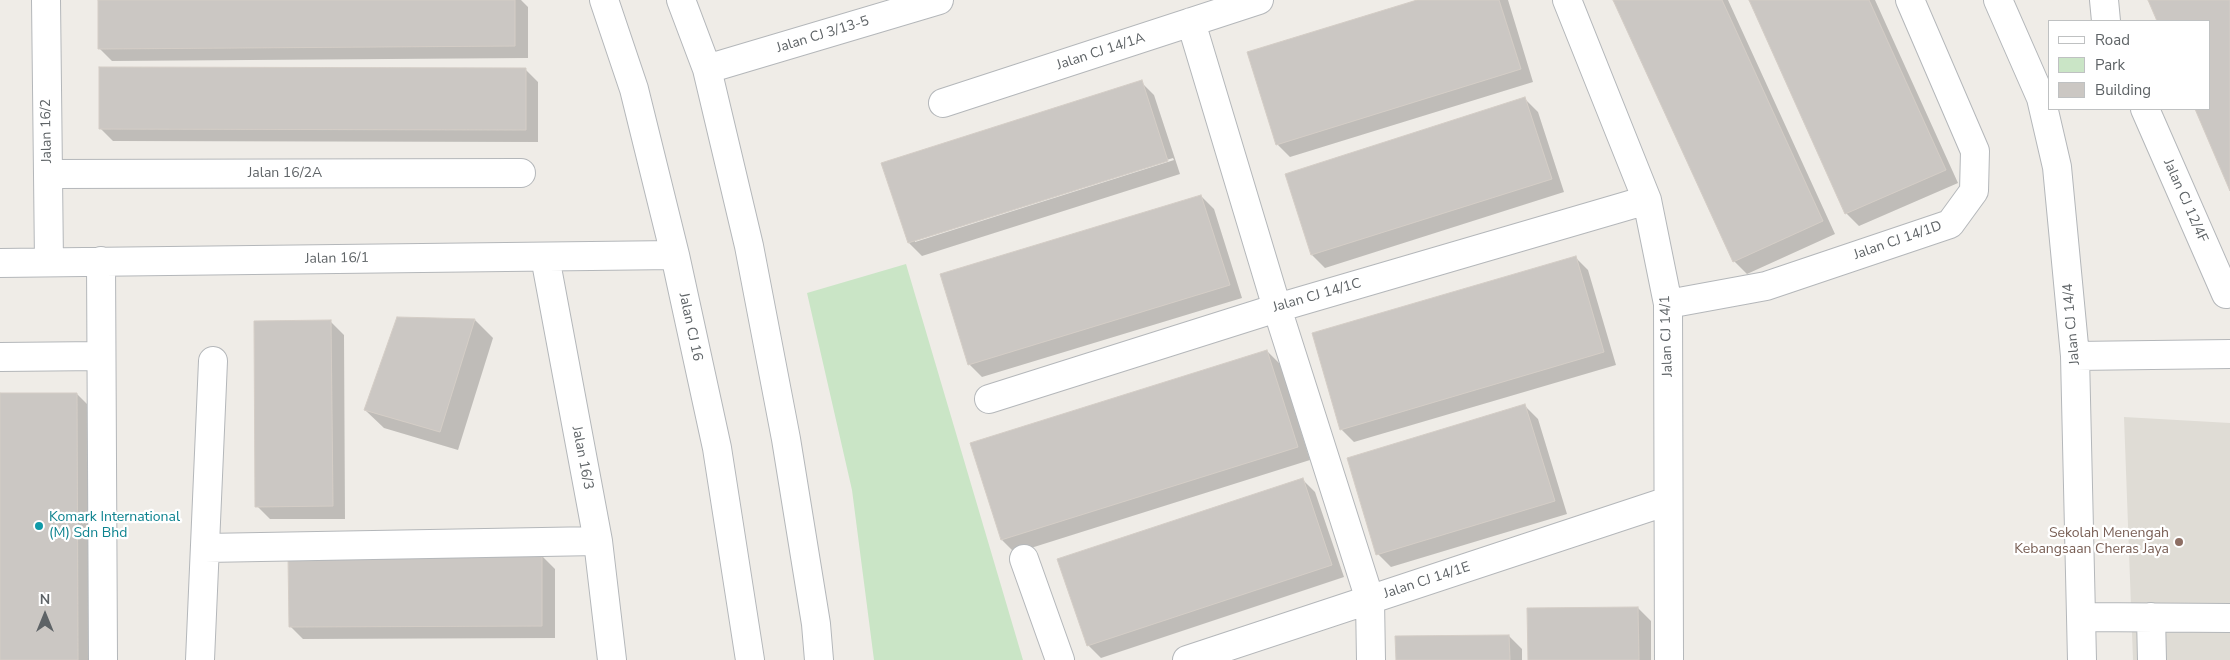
<!DOCTYPE html>
<style>
body{margin:0}
#map{position:relative;width:2230px;height:660px;overflow:hidden;background:#efece7;font-family:"Nunito Sans",sans-serif}
canvas{display:block}
.legend{position:absolute;left:2048px;top:20px;width:162px;height:90px;box-sizing:border-box;background:#fff;border:1px solid #bfc1c2;margin:0;padding:6px 9px;list-style:none;font-size:15px;color:#5e6366}
.legend li{display:flex;align-items:center;gap:10px;height:25px}
.legend b{width:25px;border:1px solid #bfc1c2}
.north{position:absolute;left:20px;top:590px;width:50px;height:50px;-webkit-text-stroke:4px #fff;paint-order:stroke;rotate:0deg;font-size:14px;font-weight:700;line-height:20px;text-align:center;color:#5e6366}
.north::after{content:'';display:block;margin:auto;width:18px;height:22px;background:#5e6366;clip-path:polygon(50% 0,100% 100%,50% 72%,0 100%)}
</style>
<div id="map">
<canvas width="2230" height="660"></canvas>
<ul class="legend">
<li><b style="height:6px;background:#fff"></b>Road</li>
<li><b style="height:14px;background:#cae5c6"></b>Park</li>
<li><b style="height:14px;background:#cbc7c3"></b>Building</li>
</ul>
<div class="north">N</div>
</div>
<script>
const ctx = document.querySelector('canvas').getContext('2d');
ctx.lineJoin = 'round';
function fill(path, color) {
  ctx.fillStyle = color;
  ctx.fill(path, 'evenodd');
}
function shape(rows) {
  const path = new Path2D();
  for (const r of rows) {
    path.moveTo(r[0], r[1]);
    for (let i = 2; i < r.length; i += 2) path.lineTo(r[i], r[i + 1]);
  }
  return path;
}
function strokePath(path, color, width, dash) {
  ctx.strokeStyle = color;
  ctx.lineWidth = width;
  ctx.lineCap = dash ? 'butt' : 'round';
  ctx.setLineDash(dash || []);
  ctx.stroke(path);
}
function write(font, color, halo, rows, align = 'center') {
  ctx.font = font + ' "Nunito Sans",sans-serif';
  ctx.lineWidth = 4.5;
  ctx.setLineDash([]);
  ctx.textBaseline = 'middle';
  ctx.strokeStyle = halo;
  ctx.fillStyle = color;
  for (const [text, x, y, turn = 0] of rows) {
    ctx.save();
    ctx.translate(x, y);
    ctx.rotate((+turn || 0) * Math.PI / 180);
    ctx.textAlign = isNaN(turn) ? turn : align;
    if (halo) ctx.strokeText(text, 0, 0);
    ctx.fillText(text, 0, 0);
    ctx.restore();
  }
}
fill(shape([
 [2124,417,2230,423,2230,660,2133,660]
]), '#dfdcd5');
fill(shape([
 [906,264,1023,660,874,660,852,490,807,293]
]), '#cae5c6');
fill(shape([
 [99,0,521,0,528,7,528,58,112,61,99,48],
 [1421,0,1508,0,1533,82,1290,157,1277,144],
 [1615,0,1728,0,1835,234,1747,274,1734,261],
 [1750,0,1875,0,1958,183,1859,226,1846,213],
 [2150,0,2230,0,2230,187,2196,109,2209,109,2209,21,2159,21],
 [525,69,538,82,538,142,113,141,100,128],
 [1141,82,1154,95,1180,174,922,256,909,243],
 [1173,158,1174,160,915,242,915,240],
 [1525,99,1538,112,1564,192,1325,268,1312,255,1287,175],
 [1201,196,1214,209,1242,298,982,377,969,364],
 [1575,257,1588,270,1616,365,1354,442,1341,429],
 [398,318,475,320,493,338,458,450,384,428,365,410],
 [331,322,344,335,345,519,270,519,257,506],
 [1267,351,1280,364,1310,460,1015,553,1002,540],
 [0,394,77,394,95,412,95,660,0,660],
 [1525,406,1538,419,1567,514,1391,567,1378,554],
 [1302,479,1315,492,1344,577,1101,658,1088,645],
 [542,556,555,569,555,638,303,639,290,626],
 [1638,608,1651,621,1651,660,1529,660],
 [1509,636,1522,649,1522,660,1397,660]
]), '#0003');
const building = shape([
 [98,0,515,0,515,46,98,49,98,0],
 [1417,0,1499,0,1521,69,1276,145,1247,52,1417,0],
 [1613,0,1722,0,1823,221,1733,262,1613,0],
 [1749,0,1869,0,1946,170,1845,214,1749,0],
 [2148,0,2230,0,2230,191,2195,109,2209,109,2209,21,2157,21,2148,0],
 [99,67,526,68,526,130,99,129,99,67],
 [1142,80,1168,161,908,243,881,163,1142,80],
 [1525,97,1552,179,1311,255,1285,174,1525,97],
 [1201,195,1230,285,968,365,940,274,1201,195],
 [1576,256,1604,352,1340,430,1312,333,1576,256],
 [397,317,475,319,440,432,364,410,397,317],
 [331,320,333,506,255,507,254,321,331,320],
 [1267,350,1298,447,1001,540,970,443,1267,350],
 [0,393,77,393,78,660,0,660,0,393],
 [1525,404,1555,501,1376,555,1347,458,1525,404],
 [1303,478,1332,565,1087,646,1057,559,1303,478],
 [542,555,542,626,289,627,288,556,542,555],
 [1638,607,1639,660,1528,660,1527,608,1638,607],
 [1509,635,1510,660,1396,660,1395,636,1509,635]
]);
fill(building, '#cbc7c3');
strokePath(building, '#d4cdc6', 1);
const minor = shape([
 [46,0,49,262],
 [604,0,634,89,675,255,717,448,750,660],
 [681,0,707,69,749,246,786,439,816,624,819,660],
 [1567,0,1647,200,1668,304,1669,660],
 [1998,0,2041,98,2057,167,2075,356,2082,660],
 [2104,0,2106,21],
 [1191,22,1277,308,1370,600,1371,660],
 [707,69,939,0],
 [943,103,1259,0],
 [2145,109,2226,294],
 [48,174,521,173],
 [545,257,598,541,612,660],
 [101,261,103,660],
 [0,263,675,255],
 [1668,304,1766,286,1950,224,1974,191,1975,151,1910,0],
 [2075,356,2230,354],
 [0,357,101,356],
 [989,399,1277,308,1647,200],
 [205,548,598,541],
 [1024,559,1060,660],
 [2081,617,2230,618],
 [2151,617,2152,660],
 [200,660,213,361],
 [1187,660,1668,501]
]);
strokePath(minor, '#b4b7ba', 30);
strokePath(minor, '#fff', 28);
for (const [x, y, r, color] of [
 [39,526,5,"#0f9aa8"],
 [2179,542,5,"#8d6e63"]
]) {
  const dot = new Path2D();
  dot.arc(x, y, r, 0, 2 * Math.PI);
  ctx.fillStyle = color;
  ctx.fill(dot);
  strokePath(dot, '#fff', 2);
}
write('14px', '#5e6366', '#fff', [
 ["Jalan CJ 3/13-5",823,35,-17],
 ["Jalan CJ 14/1A",1101,52,-18],
 ["Jalan 16/2",47,131,-91],
 ["Jalan 16/2A",285,174],
 ["Jalan CJ 12/4F",2185,201,66],
 ["Jalan CJ 14/1D",1898,241,-19],
 ["Jalan 16/1",337,259,-1],
 ["Jalan CJ 14/1C",1317,296,-16],
 ["Jalan CJ 14/4",2072,324,-95],
 ["Jalan CJ 16",690,327,78],
 ["Jalan CJ 14/1",1667,336,-92],
 ["Jalan 16/3",582,458,79],
 ["Jalan CJ 14/1E",1427,581,-18]
]);
write('14px', '#0d838f', '#fff', [
 ["Komark International",49,518],
 ["(M) Sdn Bhd",49,534]
], 'left');
write('14px', '#785e54', '#fff', [
 ["Sekolah Menengah",2169,534],
 ["Kebangsaan Cheras Jaya",2169,550]
], 'right');
</script>
